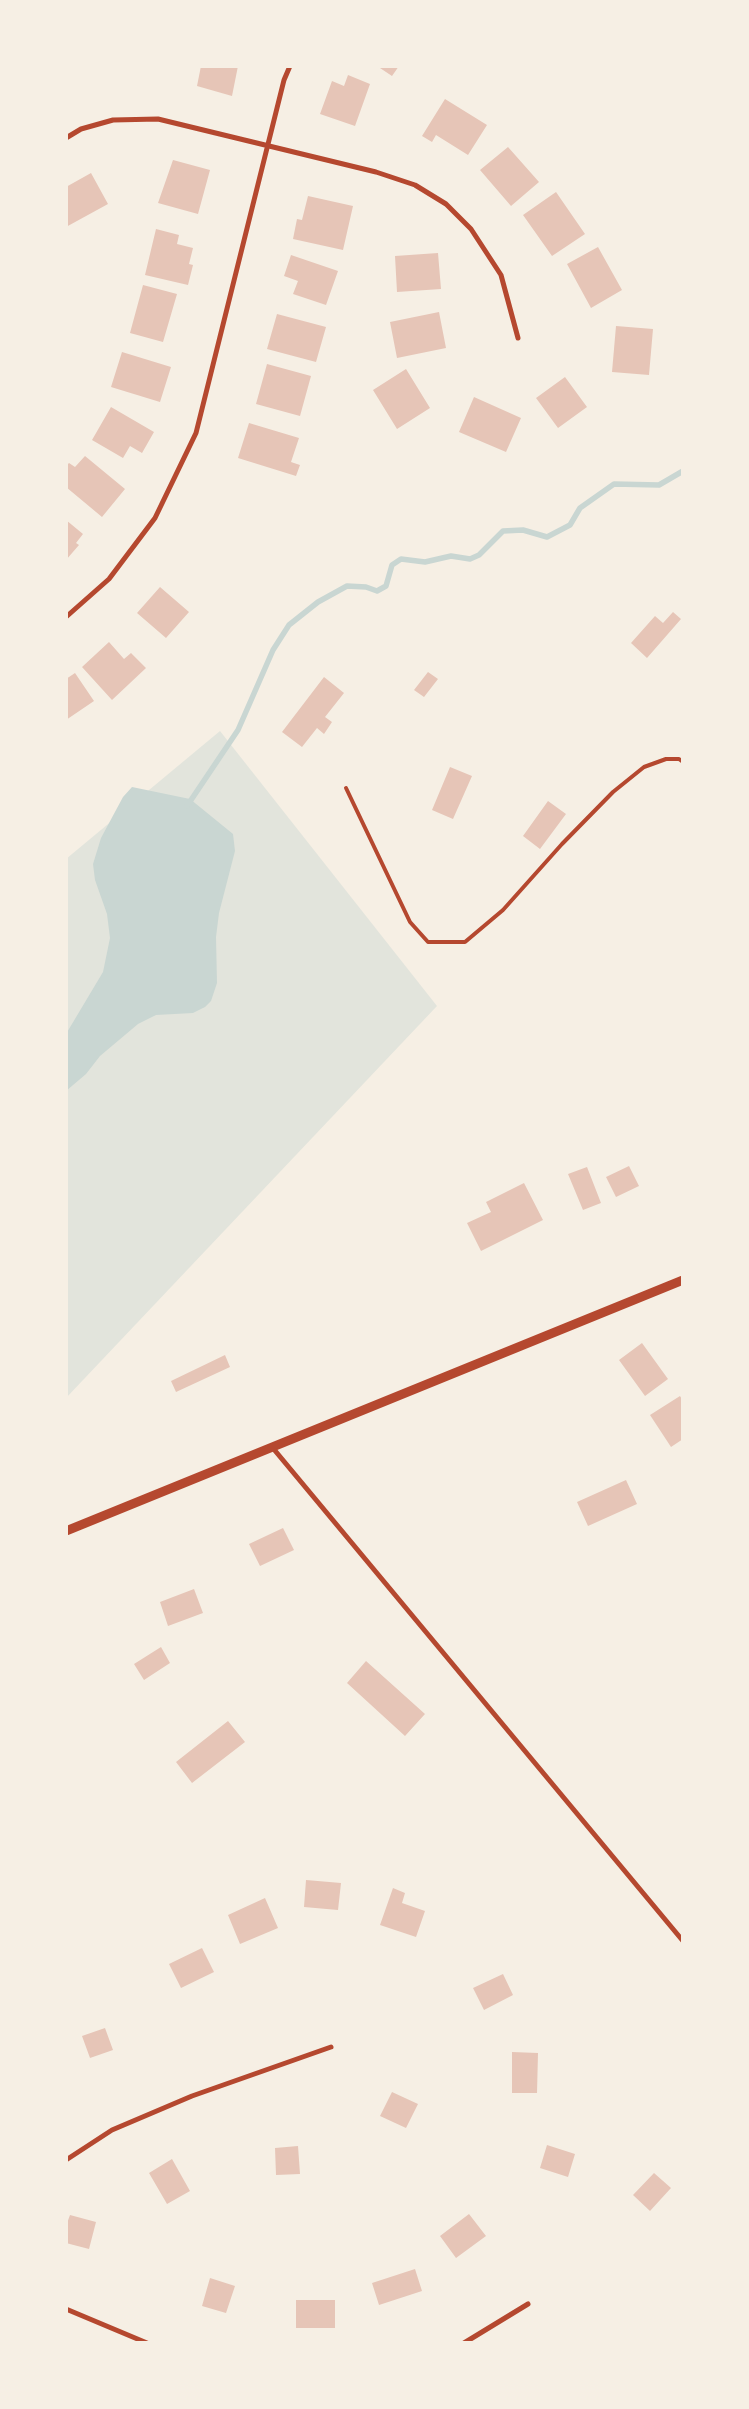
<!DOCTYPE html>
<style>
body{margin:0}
#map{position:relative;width:749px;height:2409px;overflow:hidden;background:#f6efe4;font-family:Manrope,sans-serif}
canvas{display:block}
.frame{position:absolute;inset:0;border:68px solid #f6efe4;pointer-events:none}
</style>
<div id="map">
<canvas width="749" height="2409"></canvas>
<div class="frame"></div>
</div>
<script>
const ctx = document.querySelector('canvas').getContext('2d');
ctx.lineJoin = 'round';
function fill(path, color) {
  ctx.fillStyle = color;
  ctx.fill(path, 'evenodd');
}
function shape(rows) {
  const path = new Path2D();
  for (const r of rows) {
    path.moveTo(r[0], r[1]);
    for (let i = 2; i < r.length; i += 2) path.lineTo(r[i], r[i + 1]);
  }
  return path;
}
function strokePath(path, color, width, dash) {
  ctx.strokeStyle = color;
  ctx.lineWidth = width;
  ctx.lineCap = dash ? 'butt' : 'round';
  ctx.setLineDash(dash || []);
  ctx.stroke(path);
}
fill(shape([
 [220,731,437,1006,66,1398,66,859]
]), '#e2e4dc');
fill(shape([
 [132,787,190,799,233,834,235,851,219,913,216,937,217,983,211,1001,205,1007,193,1013,156,1015,138,1024,100,1056,86,1074,66,1091,66,1034,103,972,110,938,107,914,95,880,93,864,101,838,123,797]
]), '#c9d6d2');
strokePath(shape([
 [187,806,238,730,273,650,289,625,318,602,347,586,366,587,377,591,386,586,392,565,401,559,425,562,451,556,470,559,479,555,503,531,523,530,547,537,570,525,580,508,614,484,659,485,683,471]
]), '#c9d6d2', 5.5);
fill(shape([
 [201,66,238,66,232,96,197,86],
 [377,66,399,66,392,76],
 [348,75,370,84,355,126,320,114,332,81,344,86],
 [445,99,487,125,468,155,436,135,432,142,422,136],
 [508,147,539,182,511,206,480,170],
 [173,160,210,170,198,214,158,203],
 [91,173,108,204,66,227,66,187],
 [556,192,585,234,552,256,523,215],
 [308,196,353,206,343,250,293,239,297,219,302,220],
 [156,229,179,235,177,244,193,248,189,264,193,265,188,285,145,275],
 [598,247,622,290,591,308,567,264],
 [438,253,441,289,397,292,395,256],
 [291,255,338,271,326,305,293,294,298,281,284,276],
 [143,285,177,294,163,342,130,333],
 [439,312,446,348,397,358,390,322],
 [277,314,326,327,316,362,267,349],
 [616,326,653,329,649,375,612,372],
 [122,352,171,367,160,402,111,387],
 [267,364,311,376,300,416,256,404],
 [406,369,430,408,397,429,373,390],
 [565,377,587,407,558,428,536,398],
 [474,397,521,418,506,452,459,432],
 [111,407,154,432,142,453,130,446,123,458,92,440],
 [249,423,299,438,291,462,300,465,296,476,238,458],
 [85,456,125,489,102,517,66,487,66,466,69,463,75,467],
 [66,520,83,534,76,543,79,545,66,560],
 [160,587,189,612,166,638,137,613],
 [673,612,681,619,647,658,631,643,655,616,663,623],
 [109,642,124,659,131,653,146,668,112,700,82,667],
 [428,672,438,679,424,697,414,690],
 [75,673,94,701,66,720,66,679],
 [324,677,344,693,325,717,332,722,324,734,317,728,302,747,282,732],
 [450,767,472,776,453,819,432,810],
 [548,801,566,814,540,849,523,836],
 [629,1166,639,1186,616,1197,606,1177],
 [587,1167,601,1203,583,1210,568,1174],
 [524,1183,543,1220,481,1251,467,1223,491,1212,486,1202],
 [642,1343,668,1379,645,1396,619,1360],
 [225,1355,230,1367,176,1392,171,1381],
 [680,1396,683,1401,683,1439,671,1447,650,1415],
 [626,1480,637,1504,588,1526,577,1502],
 [283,1528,294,1550,260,1566,249,1544],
 [194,1589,203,1613,168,1626,160,1602],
 [161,1647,170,1663,144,1680,134,1664],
 [366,1661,425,1714,405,1736,347,1683],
 [228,1721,245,1742,192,1783,176,1762],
 [306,1880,341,1883,338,1910,304,1907],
 [393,1888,405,1893,402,1903,425,1911,416,1937,380,1925],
 [265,1898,278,1928,240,1944,228,1915],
 [202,1948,214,1972,181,1988,169,1964],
 [503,1974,513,1995,484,2010,473,1988],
 [105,2028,113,2050,90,2058,82,2036],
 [512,2052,538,2053,537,2093,512,2093],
 [392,2092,418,2104,406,2128,380,2116],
 [547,2145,575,2154,568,2177,540,2168],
 [298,2146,300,2174,276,2175,275,2148],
 [172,2159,190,2191,167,2204,149,2173],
 [654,2173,671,2188,650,2211,633,2195],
 [469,2214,486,2236,456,2258,440,2236],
 [70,2215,96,2222,89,2249,66,2243,66,2226],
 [415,2269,422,2291,379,2305,372,2283],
 [210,2278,235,2286,226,2313,202,2306],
 [296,2300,335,2300,335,2328,296,2328]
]), '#e6c5b7');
strokePath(shape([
 [346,788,410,922,428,942,465,942,503,910,562,844,613,792,644,767,666,759,679,759,683,762]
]), '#b5482f', 4);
strokePath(shape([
 [66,138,81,129,113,120,158,119,376,172,415,185,446,204,471,229,501,275,518,338],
 [66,617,109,579,155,518,196,433,284,80,290,66],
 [272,1447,683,1941],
 [66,2160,112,2130,192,2096,331,2047],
 [66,2309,147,2343],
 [464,2343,528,2304]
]), '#b5482f', 5);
strokePath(shape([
 [66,1531,683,1280]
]), '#b5482f', 9);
</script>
